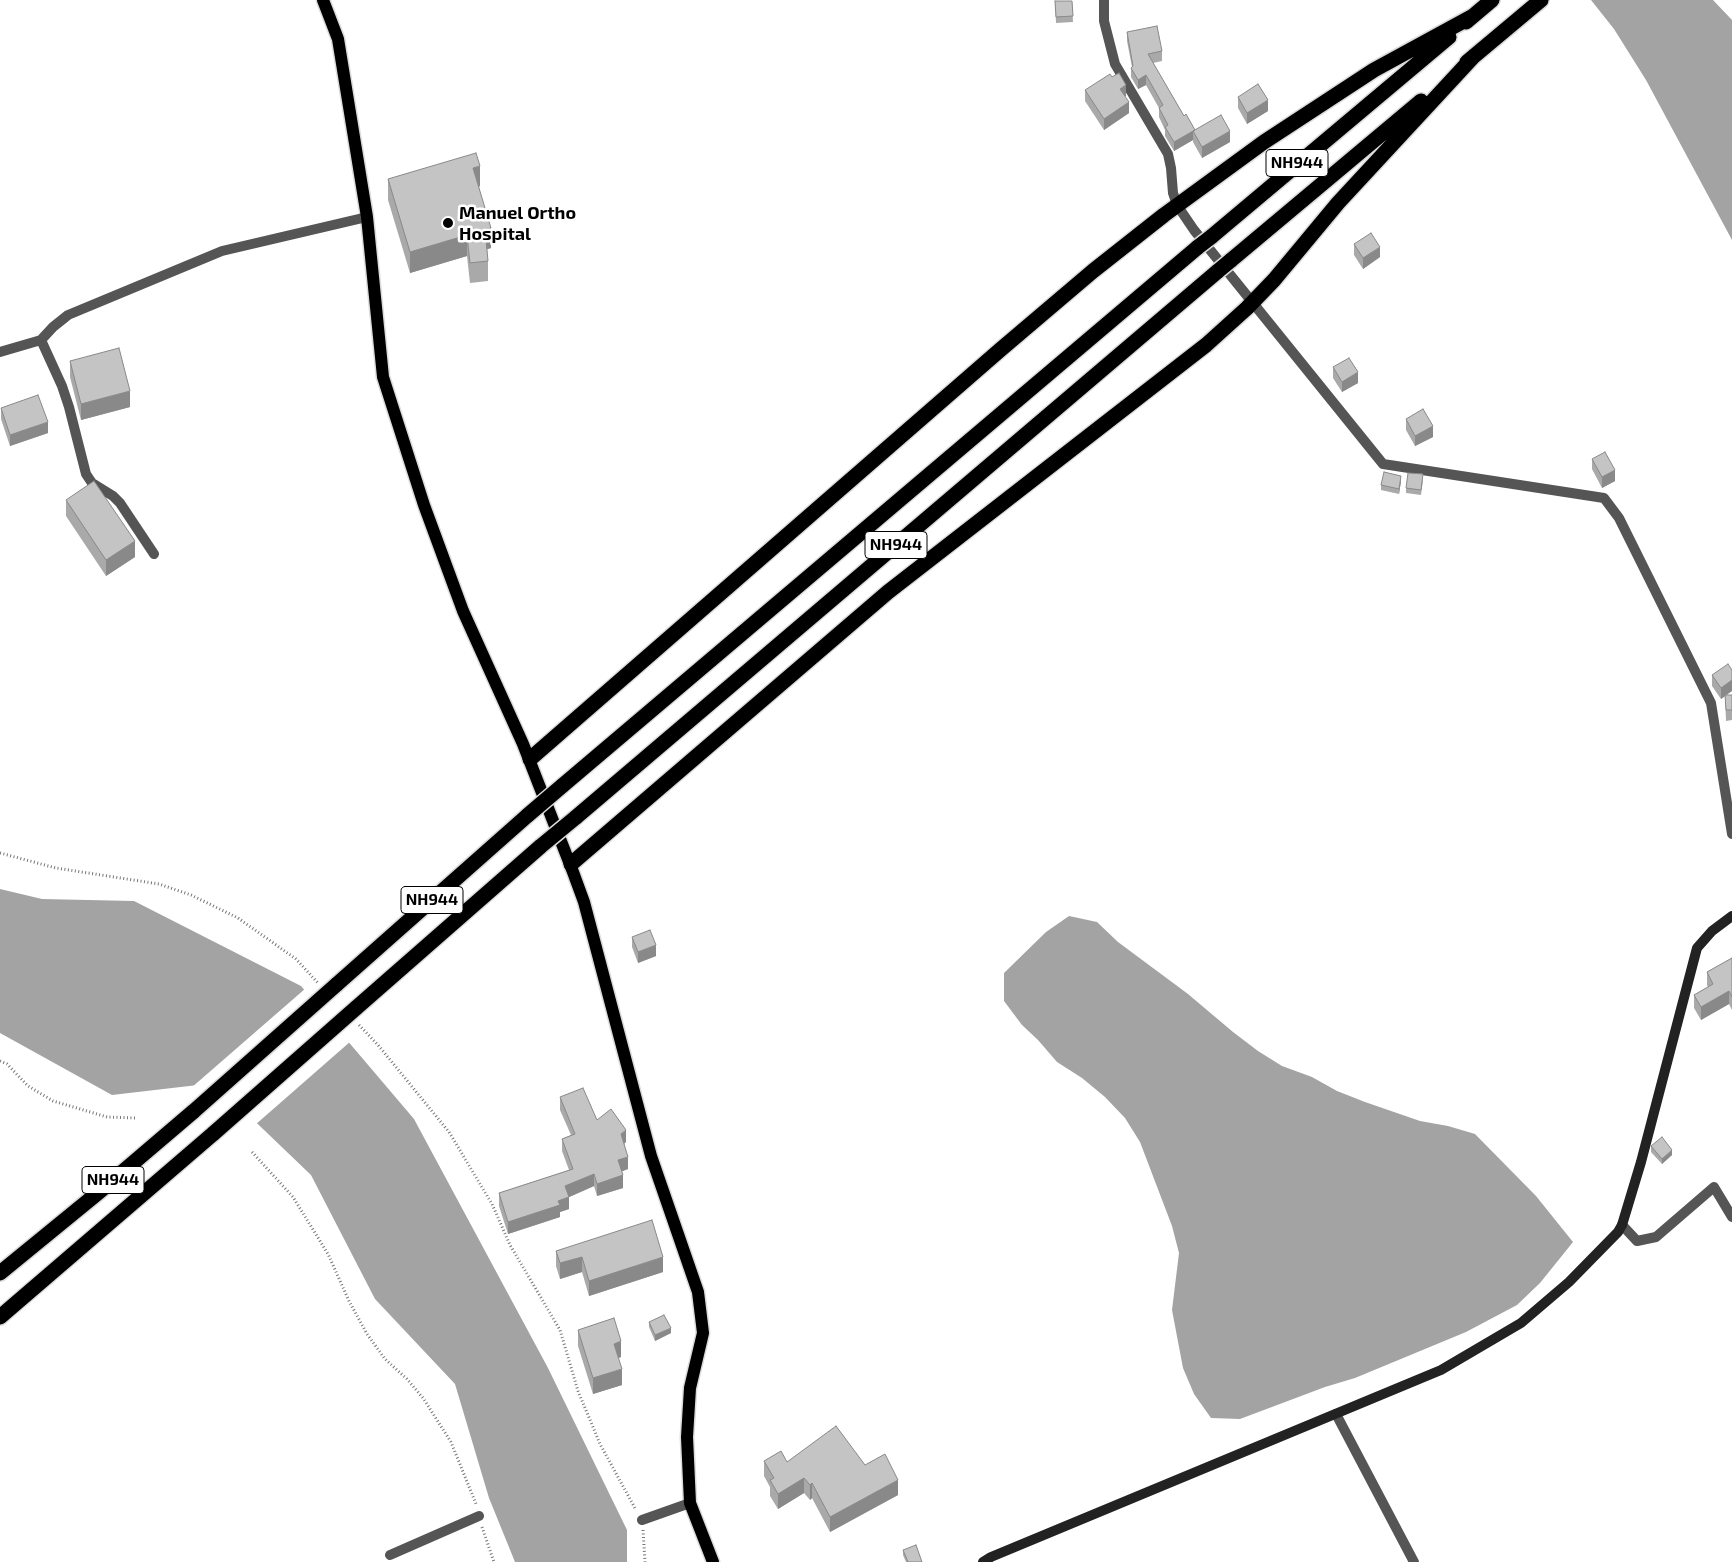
<!DOCTYPE html>
<style>
body{margin:0}
canvas{display:block;background:#fff}
</style>
<canvas width="1732" height="1562"></canvas>
<script>
const ctx = document.querySelector('canvas').getContext('2d');
ctx.lineJoin = 'round';
function fill(path, color) {
  ctx.fillStyle = color;
  ctx.fill(path, 'evenodd');
}
function shape(rows) {
  const path = new Path2D();
  for (const r of rows) {
    path.moveTo(r[0], r[1]);
    for (let i = 2; i < r.length; i += 2) path.lineTo(r[i], r[i + 1]);
  }
  return path;
}
function strokePath(path, color, width, dash) {
  ctx.strokeStyle = color;
  ctx.lineWidth = width;
  ctx.lineCap = dash ? 'butt' : 'round';
  ctx.setLineDash(dash || []);
  ctx.stroke(path);
}
function write(font, color, halo, rows, align = 'center') {
  ctx.font = font + ' "Exo 2",sans-serif';
  ctx.lineWidth = 5;
  ctx.setLineDash([]);
  ctx.textBaseline = 'middle';
  ctx.strokeStyle = halo;
  ctx.fillStyle = color;
  for (const [text, x, y, turn = 0] of rows) {
    ctx.save();
    ctx.translate(x, y);
    ctx.rotate((+turn || 0) * Math.PI / 180);
    ctx.textAlign = isNaN(turn) ? turn : align;
    if (halo) ctx.strokeText(text, 0, 0);
    ctx.fillText(text, 0, 0);
    ctx.restore();
  }
}
fill(shape([
 [1591,0,1713,0,1732,20,1732,240,1646,80,1614,29],
 [0,889,42,899,134,901,301,986,414,1119,548,1368,627,1530,627,1562,515,1562,489,1498,455,1384,375,1299,311,1175,215,1083,112,1095,0,1033],
 [1069,916,1097,922,1118,942,1188,994,1233,1032,1258,1051,1282,1066,1312,1077,1337,1091,1365,1102,1420,1121,1448,1126,1475,1134,1536,1196,1573,1242,1540,1283,1517,1305,1466,1332,1355,1378,1325,1387,1240,1419,1211,1418,1194,1394,1183,1368,1172,1310,1179,1253,1172,1226,1140,1142,1125,1118,1105,1097,1082,1078,1057,1062,1038,1040,1022,1025,1004,1001,1004,973,1046,932]
]), '#a3a3a3');
fill(shape([
 [306,988,351,1041,255,1125,214,1085,191,1088]
]), '#fff');
const primary = shape([
 [323,0,338,39,367,217,383,377,424,505,463,611,523,744,573,872,584,902,651,1156,698,1292,703,1333,690,1388,687,1437,690,1503,713,1562]
]);
const highway = shape([
 [1466,22,1492,0],
 [1467,62,1541,0],
 [1211,237,1449,37],
 [1230,261,1421,101],
 [530,759,1000,350,1093,271,1164,215,1264,142,1374,70,1473,16],
 [562,786,1198,247],
 [575,818,1218,271],
 [571,864,888,592,1206,345,1247,308,1274,280,1338,203,1475,55],
 [336,985,528,815],
 [356,1008,541,846],
 [0,1273,99,1192,194,1111],
 [0,1317,214,1133]
]);
strokePath(primary, '#dbdbdb', 15);
strokePath(highway, '#dbdbdb', 18);
strokePath(shape([
 [0,853,56,868,159,884,191,895,238,918,296,959,318,983],
 [359,1025,378,1045,449,1132,492,1204,510,1245,560,1330,578,1391,600,1444,636,1510],
 [0,1061,7,1064,28,1086,53,1101,107,1117,135,1118],
 [252,1152,293,1197,328,1254,349,1301,367,1334,385,1359,407,1379,423,1398,451,1442,476,1504],
 [482,1527,494,1562],
 [643,1530,645,1562]
]), '#777', 3, [1, 2.5]);
strokePath(shape([
 [1104,0,1104,21,1115,64,1168,154,1171,168,1173,193,1177,205,1194,230,1383,464,1604,498,1619,518,1711,703,1732,834],
 [41,340,62,386,69,407,86,474,92,483,113,496,120,503,154,554],
 [0,352,41,340,53,327,68,315,222,251,367,217],
 [1622,1225,1637,1241,1656,1237,1714,1187,1732,1217],
 [1336,1414,1414,1562],
 [642,1520,690,1503],
 [390,1555,479,1516]
]), '#555', 10);
strokePath(shape([
 [983,1562,991,1557,1441,1370,1521,1323,1569,1282,1618,1232,1622,1225,1641,1162,1697,948,1712,931,1732,916]
]), '#222', 10);
strokePath(primary, '#000', 12);
strokePath(highway, '#000', 15);
const highwayBridge = shape([
 [1198,247,1211,237],
 [1218,271,1230,261],
 [528,815,562,786],
 [541,846,575,818],
 [194,1111,336,985],
 [214,1133,356,1008]
]);
strokePath(highwayBridge, '#dbdbdb', 18, []);
strokePath(highwayBridge, '#000', 15);
fill(shape([
 [1055,1,1072,1,1073,22,1056,23],
 [1127,32,1162,51,1162,61,1153,63,1184,116,1195,130,1230,142,1202,158,1193,142,1193,140,1174,151,1165,136,1165,130,1159,117,1159,108,1146,85,1138,89,1131,77,1131,68,1132,67,1127,41],
 [1085,90,1126,96,1125,96,1129,113,1104,130,1085,101],
 [1238,97,1268,111,1247,124,1238,108],
 [388,179,480,186,479,187,491,248,487,249,488,261,488,281,470,283,467,256,410,273,388,200],
 [1354,244,1380,257,1363,269,1354,255],
 [70,361,130,407,81,420,70,377],
 [1333,367,1358,383,1342,392,1333,378],
 [1,408,48,433,10,446,1,419],
 [1406,419,1433,437,1415,446,1406,430],
 [1592,459,1615,481,1602,488,1592,469],
 [1423,480,1421,495,1406,493,1406,488],
 [1401,481,1399,494,1381,490,1381,485],
 [66,500,135,557,106,576,66,516],
 [1732,670,1732,691,1725,695,1732,695,1732,720,1726,721,1725,696,1721,699,1712,686,1712,675],
 [632,937,656,956,638,963,632,947],
 [1732,958,1732,1010,1729,1004,1701,1020,1694,1008,1694,995,1708,987,1707,985,1707,972],
 [560,1097,597,1120,626,1142,624,1144,628,1169,621,1171,623,1188,597,1196,594,1186,569,1197,569,1209,560,1212,560,1217,508,1234,499,1206,499,1193,569,1170,562,1151,562,1139,571,1135,560,1110],
 [1651,1146,1672,1155,1662,1164,1651,1152],
 [556,1251,663,1272,589,1296,582,1272,560,1279,556,1266],
 [649,1322,671,1333,655,1341,649,1327],
 [578,1330,621,1357,618,1358,622,1385,593,1394,578,1346],
 [764,1461,865,1465,898,1495,830,1532,812,1498,810,1500,804,1493,778,1509,770,1496,770,1487,764,1476],
 [903,1550,922,1562,906,1562,903,1555]
]), '#a9a9a9');
fill(shape([
 [1146,75,1146,85,1138,89,1138,80],
 [1126,85,1126,96,1120,99,1120,89],
 [1268,100,1268,111,1247,124,1247,113],
 [1129,102,1129,113,1104,130,1104,119],
 [1195,130,1193,131,1193,140,1174,151,1174,142],
 [1230,131,1230,142,1202,158,1202,147],
 [480,166,480,186,473,189,473,168],
 [491,228,491,248,485,250,485,229],
 [467,235,467,256,410,273,410,252],
 [1380,247,1380,257,1363,269,1363,258],
 [1358,372,1358,383,1342,392,1342,382],
 [130,391,130,407,81,420,81,404],
 [48,422,48,433,10,446,10,435],
 [1433,426,1433,437,1415,446,1415,436],
 [1615,470,1615,481,1602,488,1602,477],
 [1401,476,1401,481,1399,494,1399,489],
 [135,541,135,557,106,576,106,560],
 [1732,680,1732,691,1721,699,1721,688],
 [656,945,656,956,638,963,638,952],
 [1729,991,1729,1004,1701,1020,1701,1007],
 [626,1130,626,1142,621,1146,621,1134],
 [1672,1150,1672,1155,1662,1164,1662,1159],
 [628,1157,628,1169,618,1173,618,1160],
 [594,1174,594,1186,567,1198,569,1197,569,1209,560,1212,560,1217,508,1234,508,1222,558,1201,565,1186],
 [623,1175,623,1188,597,1196,597,1184],
 [582,1257,582,1272,560,1279,560,1263],
 [663,1257,663,1272,589,1296,589,1281],
 [671,1328,671,1333,655,1341,655,1335],
 [621,1341,621,1357,614,1360,614,1344],
 [622,1369,622,1385,593,1394,593,1378],
 [804,1478,804,1493,778,1509,778,1494],
 [898,1480,898,1495,830,1532,830,1517],
 [812,1483,812,1498,810,1500,810,1485]
]), '#898989');
const building = shape([
 [1055,1,1072,1,1073,16,1056,17,1055,1],
 [1157,26,1162,51,1148,54,1184,116,1186,114,1195,130,1174,142,1165,127,1168,125,1159,108,1163,105,1146,75,1138,80,1131,68,1133,66,1127,32,1157,26],
 [1119,73,1126,85,1120,89,1129,102,1104,119,1085,90,1110,74,1112,77,1119,73],
 [1258,84,1268,100,1247,113,1238,97,1258,84],
 [1221,115,1230,131,1202,147,1193,131,1221,115],
 [476,153,480,166,473,168,491,228,485,229,488,261,470,263,467,235,410,252,388,179,476,153],
 [1371,233,1380,247,1363,258,1354,244,1371,233],
 [119,348,130,391,81,404,70,361,119,348],
 [1349,358,1358,372,1342,382,1333,367,1349,358],
 [38,395,48,422,10,435,1,408,38,395],
 [1423,409,1433,426,1415,436,1406,419,1423,409],
 [1605,452,1615,470,1602,477,1592,459,1605,452],
 [1384,472,1401,476,1399,489,1381,485,1384,472],
 [1408,473,1423,474,1421,490,1406,488,1408,473],
 [94,481,135,541,106,560,66,500,94,481],
 [1728,664,1732,670,1732,680,1721,688,1712,675,1728,664],
 [1725,695,1732,695,1732,710,1726,710,1725,695],
 [650,930,656,945,638,952,632,937,650,930],
 [1732,958,1732,997,1729,991,1701,1007,1694,995,1713,984,1707,972,1732,958],
 [583,1088,597,1120,611,1109,626,1130,621,1134,628,1157,618,1160,623,1175,597,1184,594,1174,565,1186,569,1197,558,1201,560,1205,508,1222,499,1193,573,1169,562,1139,575,1134,560,1097,583,1088],
 [1662,1137,1672,1150,1662,1159,1651,1146,1662,1137],
 [652,1220,663,1257,589,1281,582,1257,560,1263,556,1251,652,1220],
 [664,1315,671,1328,655,1335,649,1322,664,1315],
 [614,1318,621,1341,614,1344,622,1369,593,1378,578,1330,614,1318],
 [836,1426,865,1465,885,1454,898,1480,830,1517,812,1483,810,1485,804,1478,778,1494,770,1480,774,1478,764,1461,781,1451,787,1462,836,1426],
 [916,1545,922,1562,908,1562,903,1550,916,1545]
]);
fill(building, '#c4c4c4');
strokePath(building, '#898989', 1);
for (const [x, y, r, color] of [
 [448,223,6,"#000"]
]) {
  const dot = new Path2D();
  dot.arc(x, y, r, 0, 2 * Math.PI);
  ctx.fillStyle = color;
  ctx.fill(dot);
  strokePath(dot, '#fff', 2);
}
for (const [x, y, w] of [
 [1297,163,62],
 [896,545,62],
 [432,900,62],
 [113,1180,62]
]) {
  const box = new Path2D();
  box.roundRect(x - w / 2, y - 13.5, w, 27, 4);
  ctx.fillStyle = '#fff';
  ctx.fill(box);
  strokePath(box, '#000', 1);
}
write('bold 16px', '#000', null, [
 ["NH944",1297,163],
 ["NH944",896,545],
 ["NH944",432,900],
 ["NH944",113,1180]
]);
write('bold 18px', '#000', '#fff', [
 ["Manuel Ortho",459,213],
 ["Hospital",459,234]
], 'left');
</script>
